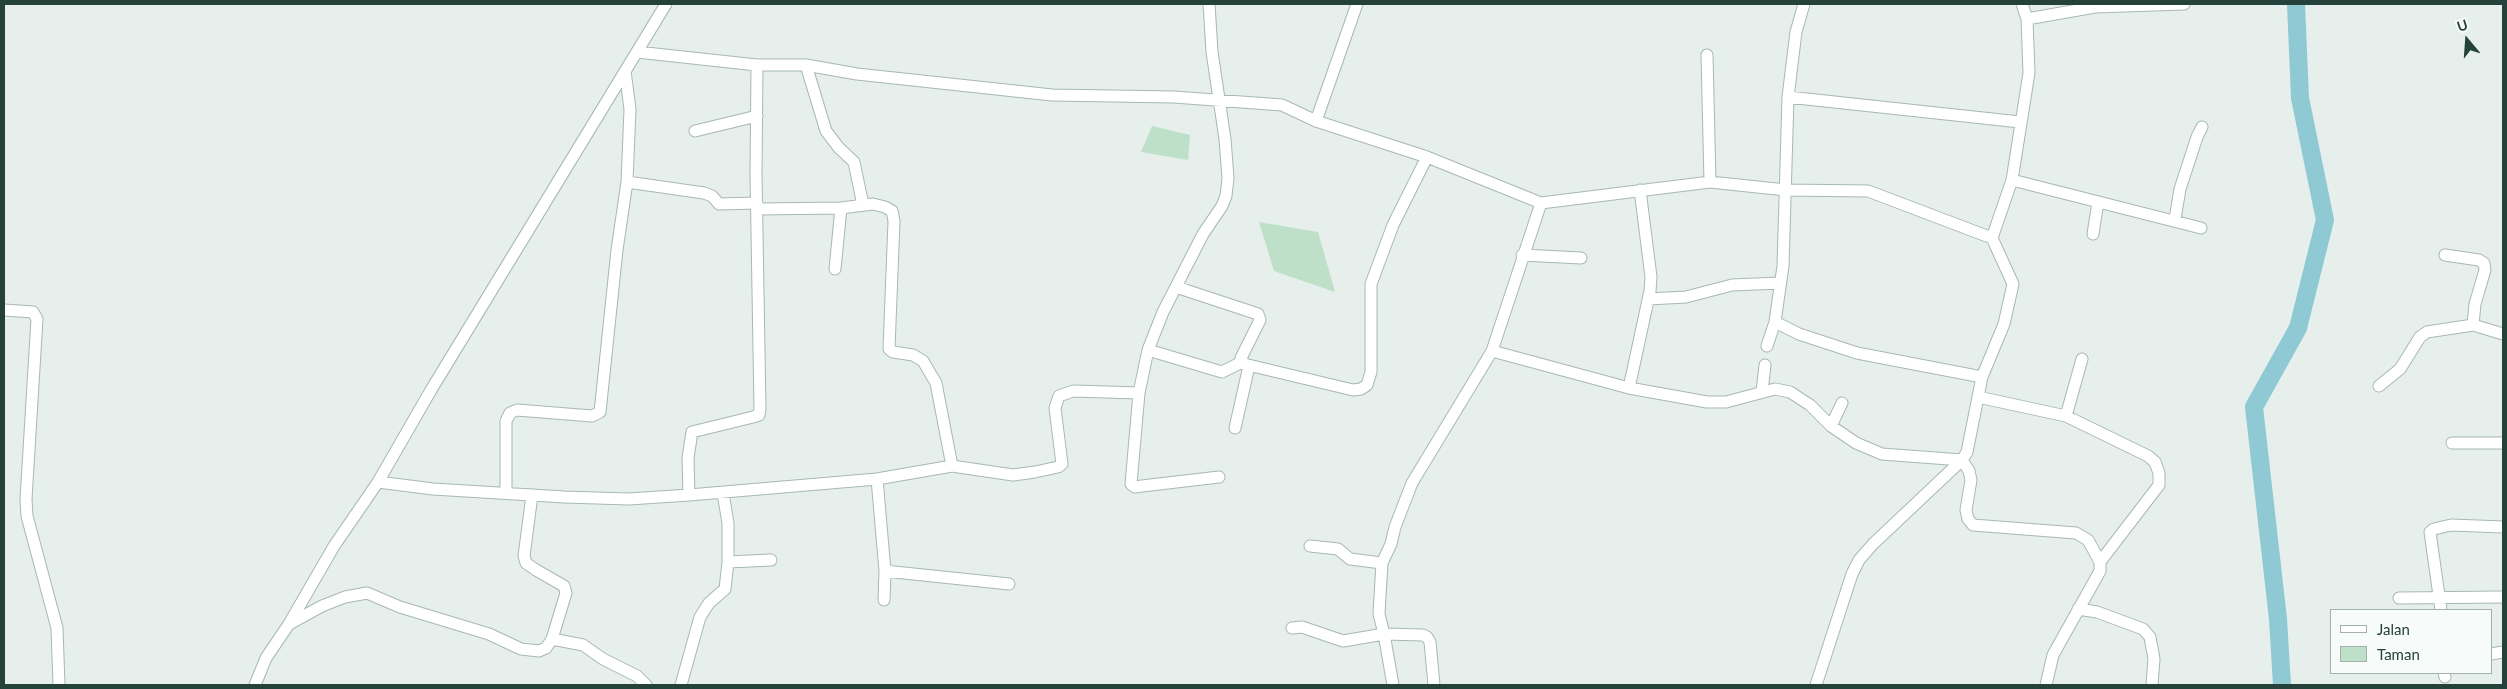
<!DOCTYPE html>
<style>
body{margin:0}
#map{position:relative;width:2507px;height:689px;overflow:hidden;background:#e6efeb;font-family:Lato,sans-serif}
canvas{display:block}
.frame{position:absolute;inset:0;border:5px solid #24423a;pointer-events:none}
.legend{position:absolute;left:2330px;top:609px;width:162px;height:65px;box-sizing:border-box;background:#f7fbf9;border:1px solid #a3b1ad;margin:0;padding:6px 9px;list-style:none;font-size:15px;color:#24423a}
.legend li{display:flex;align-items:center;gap:10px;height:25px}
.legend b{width:25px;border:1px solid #a3b1ad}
.north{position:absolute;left:2442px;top:15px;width:50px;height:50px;-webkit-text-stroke:4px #f7fbf9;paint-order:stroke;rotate:342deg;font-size:14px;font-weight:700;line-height:20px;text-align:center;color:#24423a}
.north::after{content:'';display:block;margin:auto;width:18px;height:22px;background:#24423a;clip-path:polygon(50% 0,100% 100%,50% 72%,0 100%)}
</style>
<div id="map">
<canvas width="2507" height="689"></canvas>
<div class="frame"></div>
<ul class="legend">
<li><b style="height:6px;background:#fff"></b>Jalan</li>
<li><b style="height:14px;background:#bfe0c8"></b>Taman</li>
</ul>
<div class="north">U</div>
</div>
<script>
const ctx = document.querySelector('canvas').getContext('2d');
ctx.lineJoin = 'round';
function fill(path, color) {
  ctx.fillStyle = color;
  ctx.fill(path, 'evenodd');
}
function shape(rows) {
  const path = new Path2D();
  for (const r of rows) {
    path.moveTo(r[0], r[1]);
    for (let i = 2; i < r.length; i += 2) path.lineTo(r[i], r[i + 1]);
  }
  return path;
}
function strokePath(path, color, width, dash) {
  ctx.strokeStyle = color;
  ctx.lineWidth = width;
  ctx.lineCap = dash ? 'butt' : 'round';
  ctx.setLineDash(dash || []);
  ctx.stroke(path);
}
fill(shape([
 [1152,126,1190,135,1188,160,1141,152],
 [1259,222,1318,232,1335,292,1274,271]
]), '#bfe0c8');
strokePath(shape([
 [2282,685,2278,619,2254,407,2298,328,2325,220,2300,98,2296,4]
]), '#8ec9d4', 18);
const street = shape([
 [1804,4,1796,32,1788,97,1783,266,1775,322,1799,334,1857,353,1982,377],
 [2027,19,2095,7,2184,4],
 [637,52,757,65,806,65,857,74,1052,95,1174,97,1282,105,1316,121,1427,157,1541,203,1710,182,1786,190,1868,191,1992,238],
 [1707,55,1710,182],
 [757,65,756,174,760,409,759,415,753,417,692,432,688,458,689,495,877,479,952,466,1013,475,1035,472,1058,467,1062,464,1055,408,1059,396,1073,391,1139,393,1148,350,1163,312,1203,234,1222,206,1226,196,1228,178,1225,139,1212,52,1209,4],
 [806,65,826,131,839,148,854,162,863,205],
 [625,71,630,109,627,182],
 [1788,97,2020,122],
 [1316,121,1357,4],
 [695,131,757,116],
 [2012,180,2201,228],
 [757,209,841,208,873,204,885,207,892,211,894,221,889,349,893,352,913,355,923,361,936,383,952,466],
 [2175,219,2180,189,2197,137,2202,127],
 [2093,234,2098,202],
 [1522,255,1581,258],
 [2445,255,2479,260,2484,263,2485,270,2475,304,2473,325],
 [835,269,841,208],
 [1176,287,1258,314,1260,320,1241,358,1244,364,1353,390,1361,389,1367,385,1371,372,1371,284,1393,225,1427,157],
 [1648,299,1686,297,1732,285,1780,283],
 [4,310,33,312,37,319,26,499,27,516,57,628,59,685],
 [1767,346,1775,322],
 [1148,350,1222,372,1242,362],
 [1492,351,1629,388,1707,402,1726,402,1775,389,1790,392,1810,405,1831,426,1856,443,1882,454,1962,460,1969,471,1971,480,1966,510,1968,519,1973,525,2076,533,2088,540,2100,562,2100,571,2053,655,2046,685],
 [2379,386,2400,369,2420,337,2427,332,2473,325,2503,334],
 [1629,388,1650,291,1651,277,1640,190],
 [1762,392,1765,365],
 [1139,393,1131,484,1135,487,1142,486,1219,477],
 [1978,397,2066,416,2148,456,2155,462,2159,473,2159,485,2100,562],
 [2066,416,2082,359],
 [1831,426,1842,403],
 [1235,428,1249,366],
 [2452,443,2503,443],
 [877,479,885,571,884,600],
 [378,482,433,489,564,497,629,499,689,495],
 [506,493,506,421,510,413,517,410,592,416,600,412,617,250,627,182,704,193,712,196,719,204,757,203],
 [1310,546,1338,549,1350,559,1382,563],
 [728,562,771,560],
 [885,571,1009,584],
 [2399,598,2503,597],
 [2078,609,2097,612,2143,629,2150,637,2154,659,2152,685],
 [2441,610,2430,532,2434,529,2451,525,2503,527],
 [291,623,322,606,345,597,367,593,400,607,489,634,521,649,539,651,546,648,552,639,566,593,564,586,536,570,526,563,524,556,532,495],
 [1292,628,1302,627,1343,641,1384,634,1393,685],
 [552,639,583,645,603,659,637,676,646,685],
 [2491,654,2503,652],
 [2444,673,2445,677],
 [255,685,266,658,289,624,334,546,378,482,431,390,666,4],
 [681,685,700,617,709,603,725,589,728,562,728,523,723,493],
 [1434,685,1430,642,1427,637,1423,635,1384,634,1379,614,1382,563,1391,544,1395,527,1412,483,1492,351,1541,203],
 [1816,685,1852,574,1859,560,1873,544,1962,460,1967,452,1982,377,2004,324,2013,284,1992,238,2012,180,2029,73,2027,19,2022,4]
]);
strokePath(street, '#a8b8b2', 13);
strokePath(street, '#fff', 11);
</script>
